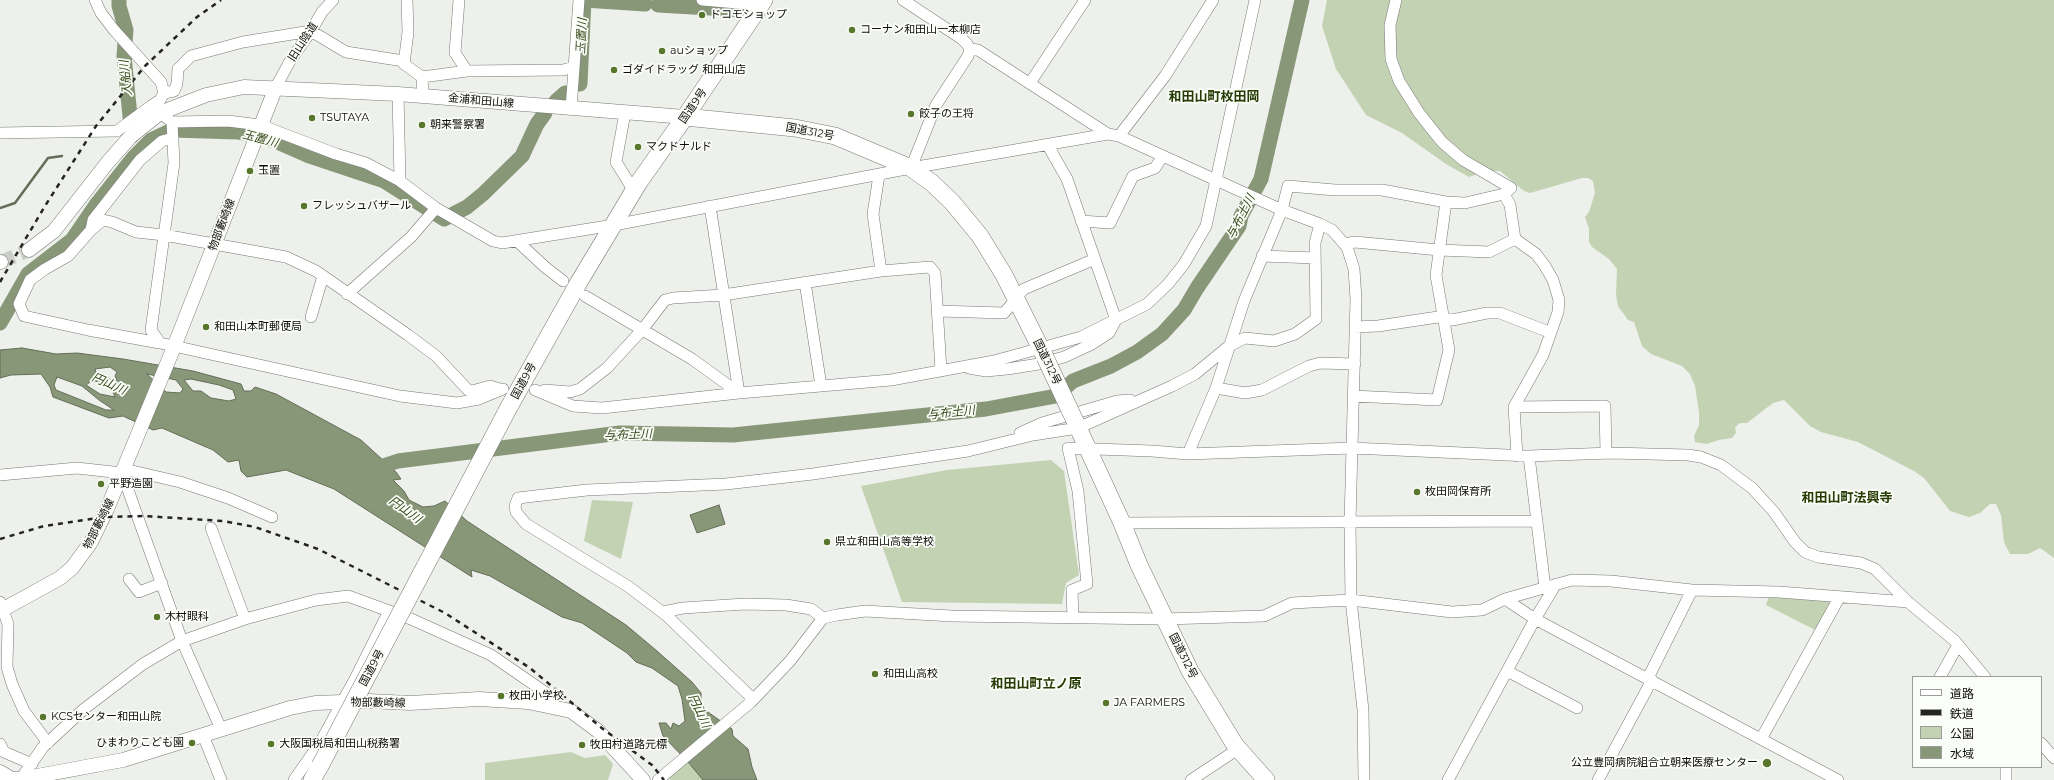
<!DOCTYPE html>
<meta charset="utf-8">
<style>
body{margin:0}
#map{position:relative;width:2054px;height:780px;overflow:hidden;background:#eef0eb;font-family:Montserrat,"Noto Sans JP",sans-serif}
canvas{display:block}
.legend{position:absolute;left:1912px;top:676px;width:130px;height:92px;box-sizing:border-box;background:#fbfdf9;border:1px solid #9b9d9a;margin:0;padding:5px 7px;list-style:none;font-size:12px;color:#0c0c0b}
.legend li{display:flex;align-items:center;gap:8px;height:20px}
.legend b{width:20px;border:1px solid #9b9d9a}
</style>
<div id="map">
<canvas width="2054" height="780"></canvas>
<ul class="legend">
<li><b style="height:5px;background:#fff"></b>道路</li>
<li><b style="height:5px;background:#242423"></b>鉄道</li>
<li><b style="height:11px;background:#c3d2b3"></b>公園</li>
<li><b style="height:11px;background:#889778"></b>水域</li>
</ul>
</div>
<script>
const ctx = document.querySelector('canvas').getContext('2d');
ctx.lineJoin = 'round';
function fill(path, color) {
  ctx.fillStyle = color;
  ctx.fill(path, 'evenodd');
}
function shape(rows) {
  const path = new Path2D();
  for (const r of rows) {
    path.moveTo(r[0], r[1]);
    for (let i = 2; i < r.length; i += 2) path.lineTo(r[i], r[i + 1]);
  }
  return path;
}
function strokePath(path, color, width, dash) {
  ctx.strokeStyle = color;
  ctx.lineWidth = width;
  ctx.lineCap = dash ? 'butt' : 'round';
  ctx.setLineDash(dash || []);
  ctx.stroke(path);
}
function write(font, color, halo, rows, align = 'center') {
  ctx.font = font + ' Montserrat,"Noto Sans JP",sans-serif';
  ctx.lineWidth = 3.5;
  ctx.setLineDash([]);
  ctx.textBaseline = 'middle';
  ctx.strokeStyle = halo;
  ctx.fillStyle = color;
  for (const [text, x, y, turn = 0] of rows) {
    ctx.save();
    ctx.translate(x, y);
    ctx.rotate((+turn || 0) * Math.PI / 180);
    ctx.textAlign = isNaN(turn) ? turn : align;
    if (halo) ctx.strokeText(text, 0, 0);
    ctx.fillText(text, 0, 0);
    ctx.restore();
  }
}
fill(shape([
 [1327,0,2054,0,2054,558,2040,548,2028,554,2010,554,2004,542,2001,515,1996,504,1990,504,1980,513,1969,517,1950,511,1924,478,1914,471,1858,442,1821,432,1810,426,1784,400,1773,403,1747,423,1740,423,1735,427,1736,433,1732,438,1719,440,1707,444,1695,442,1694,436,1699,425,1699,412,1695,386,1690,374,1682,366,1651,354,1642,346,1634,322,1628,320,1618,306,1616,295,1617,269,1609,259,1592,247,1589,242,1589,229,1585,217,1589,212,1595,193,1593,181,1588,178,1582,178,1530,193,1524,191,1500,171,1487,171,1469,177,1446,164,1402,133,1366,115,1336,69,1322,26],
 [1051,460,1064,471,1079,575,1066,583,1062,604,902,602,861,486,947,470],
 [592,500,633,502,621,559,584,541],
 [1769,596,1839,598,1819,632,1766,605],
 [571,752,585,758,605,755,613,764,608,780,485,780,485,763],
 [688,762,703,780,670,780,668,777]
]), '#c3d2b3');
const water = shape([
 [22,348,56,354,77,353,123,359,193,371,241,384,244,391,251,391,255,387,276,394,361,440,396,472,401,479,393,480,404,491,409,500,423,507,434,506,445,501,467,521,626,625,657,651,692,682,701,693,701,703,705,710,732,729,733,736,748,749,752,767,757,780,703,780,688,762,663,736,659,723,666,723,671,729,673,723,679,726,685,721,682,699,678,686,652,668,636,662,627,653,582,623,562,617,490,576,471,570,472,577,334,489,286,470,247,477,241,471,239,460,228,462,213,450,162,428,153,430,123,416,109,418,53,397,50,387,41,374,11,375,0,378,0,350,22,348],
 [110,367,117,372,115,376,117,381,113,382,106,375,102,377,96,372,95,369,110,367],
 [147,374,176,380,183,389,180,393,166,392,147,374],
 [57,377,82,386,99,400,114,410,106,410,56,390,54,385,57,377],
 [191,379,219,385,233,390,236,399,229,401,211,398,201,391,193,391,184,380,191,379],
 [93,380,111,388,115,397,100,394,86,385,93,380],
 [719,505,725,524,697,533,690,515,719,505]
]);
fill(water, '#889778');
strokePath(water, '#636d57', 1);
strokePath(shape([
 [0,208,15,203,48,158,62,156]
]), '#636d57', 2.5);
strokePath(shape([
 [119,0,119,6,126,30,124,56,132,136],
 [658,5,744,10],
 [580,84,584,0,645,4],
 [556,101,565,93],
 [0,323,28,274,72,240,96,205,134,157,151,140,172,130,238,132,268,138,309,156,384,181,444,219,467,207,483,194,522,156,537,124,545,113],
 [368,471,398,461,620,433,733,435,986,409,1056,396,1073,381,1111,366,1137,352,1162,334,1184,310,1197,288,1239,226,1241,216,1261,179,1302,0]
]), '#889778', 15);
strokePath(shape([
 [1,262,29,250]
]), '#cccec9', 14, [14, 7]);
const minor = shape([
 [95,0,101,13,114,30,161,82,164,93,160,100,151,106],
 [407,0,408,32,404,64,422,77,423,96],
 [459,0,455,53,467,71,563,70,574,67],
 [702,0,761,5],
 [903,0,962,39,967,44,970,49,968,56,936,105,911,168],
 [970,49,978,50,1108,134],
 [422,77,467,71],
 [1030,83,1085,0],
 [276,87,290,61,311,31,322,12,333,0],
 [164,93,174,91,177,84,178,69,191,56,243,42,311,31,346,52,404,61],
 [398,94,400,181],
 [571,109,579,0],
 [625,113,616,162,634,191],
 [172,122,174,163,151,330,160,343,400,396,457,403,479,399,503,389],
 [0,133,117,131,151,106,172,122,228,121,260,125,336,154,366,163,400,181,436,208,493,241,502,243,614,225,911,168,1108,134,1119,136,1282,210,1320,224,1332,230,1347,247,1354,269,1356,299,1350,522,1351,600,1363,710,1364,780],
 [1119,136,1165,76,1213,0],
 [879,175,873,214,881,271],
 [1504,194,1510,205,1515,239,1536,254,1545,266,1553,280,1559,300,1558,312,1543,355,1514,407,1517,456],
 [710,206,739,393],
 [1081,221,1110,223,1133,176,1155,168,1163,156],
 [91,230,103,220,112,222,136,232,164,235,286,257,316,271,408,335,436,356,468,390,472,391,490,386,500,389],
 [517,241,545,267,563,281],
 [1344,244,1355,242,1439,250,1489,252,1515,239],
 [1262,256,1315,258],
 [805,282,821,386],
 [1021,292,1024,289,1095,259],
 [347,294,411,237,436,208],
 [585,296,692,359,739,393],
 [938,311,1004,313,1011,305],
 [311,317,323,276],
 [1355,327,1378,326,1438,317,1452,320,1487,313,1500,313,1549,332],
 [160,343,88,330,24,316,19,304,30,280,45,269,68,256,91,230,93,220,140,160,162,141,173,138],
 [969,368,986,371,1007,369,1039,364,1064,357,1092,344,1109,333,1116,320,1067,179,1047,144],
 [1216,388,1245,393,1262,390,1309,366,1320,363,1355,364],
 [535,390,573,406,602,408,739,393,891,380,994,361,1081,337,1147,304,1168,284,1184,264,1206,226,1255,0],
 [545,390,570,392,580,389,607,368,642,330,665,300,673,298,723,295,881,271,930,267,935,273,941,371],
 [1353,396,1437,400,1449,350,1436,275,1446,202],
 [1514,407,1605,406,1606,453],
 [1020,433,1042,423,1117,401,1130,400],
 [1188,454,1216,388,1244,301,1282,210,1288,186,1335,190,1382,190,1446,202,1465,203,1504,194,1511,188,1463,160,1442,142,1419,113,1399,81,1391,59,1390,25,1396,0],
 [1529,456,1545,588],
 [124,469,180,482,228,498,272,517],
 [0,475,77,468,122,473,182,641,221,729],
 [1122,523,1537,521],
 [211,528,245,619],
 [129,579,139,592,162,583],
 [1505,599,1535,619,1838,780],
 [0,602,8,624,7,667,12,684,24,711,48,743],
 [663,612,683,608,745,604,786,605,811,609,823,618],
 [1073,618,1072,590,1087,584,1078,491,1068,448,1152,451,1188,454,1352,448,1529,456,1611,453,1688,455,1701,457,1721,465,1752,488,1774,512,1795,542,1805,552,1818,557,1861,563,1875,569,1908,602,1955,641,1985,677],
 [1507,671,1577,708],
 [1940,677,1958,645],
 [1648,678,1692,590],
 [753,699,666,615,629,587,526,524,516,512,515,506,518,498,587,490,726,484,813,474,968,451,1033,435,1078,428,1172,386,1195,374,1229,346,1245,338,1274,341,1295,334,1316,319,1315,243,1320,224],
 [203,735,221,780],
 [1761,739,1839,598],
 [2041,743,2054,758],
 [0,744,4,752,32,764],
 [20,780,43,747,84,709,143,664,182,641,245,619,316,600,348,596,411,619,491,655,549,695,551,706],
 [294,780,320,743,355,679,389,611],
 [658,780,751,702,790,661,823,618,837,615,865,611,952,616,1164,619,1264,616,1292,603,1351,600,1452,612,1482,610,1505,599,1572,580,1611,581,1692,590,1779,592,1908,602],
 [1191,780,1238,749],
 [1448,780,1535,619,1556,584],
 [1598,780,1652,680],
 [2006,780,2006,767]
]);
const major = shape([
 [29,250,54,231,108,162,131,136,160,113,206,95,244,87,398,94,685,117],
 [0,262,1,262],
 [0,611,60,578,72,568,91,542,107,509,174,347,276,87],
 [0,772,12,779,21,779,123,760,290,708,315,703,368,701,410,703,479,699,528,702,571,711,598,731,643,780]
]);
const highway = shape([
 [685,117,795,128,835,136,911,168,932,183,952,202,980,236,1004,275,1045,357],
 [509,407,579,282,639,182,685,117,764,0],
 [1075,421,1122,523,1139,565,1190,671,1235,745,1266,780],
 [312,780,320,766]
]);
strokePath(minor, '#777975', 12);
strokePath(major, '#777975', 15);
strokePath(highway, '#777975', 18);
strokePath(minor, '#fff', 11);
strokePath(major, '#fff', 14);
strokePath(highway, '#fff', 17);
strokePath(shape([
 [0,282,45,206,96,126,145,66,197,17,221,0],
 [0,539,44,526,104,517,144,516,223,521,255,527,318,549,445,613,530,668,603,729,652,765,664,780]
]), '#242423', 2.5, [5, 5]);
const highwayBridge = shape([
 [1045,357,1075,421],
 [320,766,509,407]
]);
strokePath(highwayBridge, '#777975', 18, []);
strokePath(highwayBridge, '#fff', 17);
for (const [x, y, r, color] of [
 [702,15,4,"#58772d"],
 [852,30,4,"#58772d"],
 [662,51,4,"#58772d"],
 [614,70,4,"#58772d"],
 [911,114,4,"#58772d"],
 [312,118,4,"#58772d"],
 [422,125,4,"#58772d"],
 [638,147,4,"#58772d"],
 [250,171,4,"#58772d"],
 [304,206,4,"#58772d"],
 [206,327,4,"#58772d"],
 [101,484,4,"#58772d"],
 [1417,492,4,"#58772d"],
 [827,542,4,"#58772d"],
 [157,617,4,"#58772d"],
 [875,674,4,"#58772d"],
 [501,696,4,"#58772d"],
 [1106,703,4,"#58772d"],
 [43,717,4,"#58772d"],
 [192,743,4,"#58772d"],
 [271,744,4,"#58772d"],
 [582,745,4,"#58772d"],
 [1767,763,5,"#58772d"]
]) {
  const dot = new Path2D();
  dot.arc(x, y, r, 0, 2 * Math.PI);
  ctx.fillStyle = color;
  ctx.fill(dot);
  strokePath(dot, '#fbfdf9', 1.5);
}
write('11px', '#0c0c0b', '#fbfdf9', [
 ["ドコモショップ",710,15],
 ["コーナン和田山一本柳店",860,30],
 ["auショップ",670,51],
 ["ゴダイドラッグ 和田山店",622,70],
 ["餃子の王将",919,114],
 ["TSUTAYA",320,118],
 ["朝来警察署",430,125],
 ["マクドナルド",646,147],
 ["玉置",258,171],
 ["フレッシュバザール",312,206],
 ["和田山本町郵便局",214,327],
 ["平野造園",109,484],
 ["枚田岡保育所",1425,492],
 ["県立和田山高等学校",835,542],
 ["木村眼科",165,617],
 ["和田山高校",883,674],
 ["枚田小学校",509,696],
 ["JA FARMERS",1114,703],
 ["KCSセンター和田山院",51,717],
 ["ひまわりこども園",184,743,"right"],
 ["大阪国税局和田山税務署",279,744],
 ["牧田村道路元標",590,745],
 ["公立豊岡病院組合立朝来医療センター",1758,763,"right"]
], 'left');
write('11px', '#0c0c0b', '#fbfdf9', [
 ["旧山陰道",303,42,-57],
 ["金浦和田山線",481,101,5],
 ["国道9号",693,106,-56],
 ["国道312号",810,132,11],
 ["物部藪崎線",222,225,-69],
 ["国道312号",1047,362,64],
 ["国道9号",524,381,-61],
 ["物部藪崎線",99,524,-63],
 ["国道312号",1183,656,63],
 ["国道9号",372,668,-62],
 ["物部藪崎線",378,703,1]
]);
write('italic 12px', '#354a18', '#fbfdf9', [
 ["玉置川",582,36,-87],
 ["入船川",126,78,-96],
 ["玉置川",260,139,15],
 ["与布土川",1241,217,-63],
 ["円山川",109,384,24],
 ["与布土川",951,413,-6],
 ["与布土川",628,435,-2],
 ["円山川",405,510,36],
 ["円山川",699,711,65]
]);
write('bold 13px', '#273b05', '#fbfdf9', [
 ["和田山町枚田岡",1214,97],
 ["和田山町法興寺",1847,498],
 ["和田山町立ノ原",1036,684]
]);
</script>
